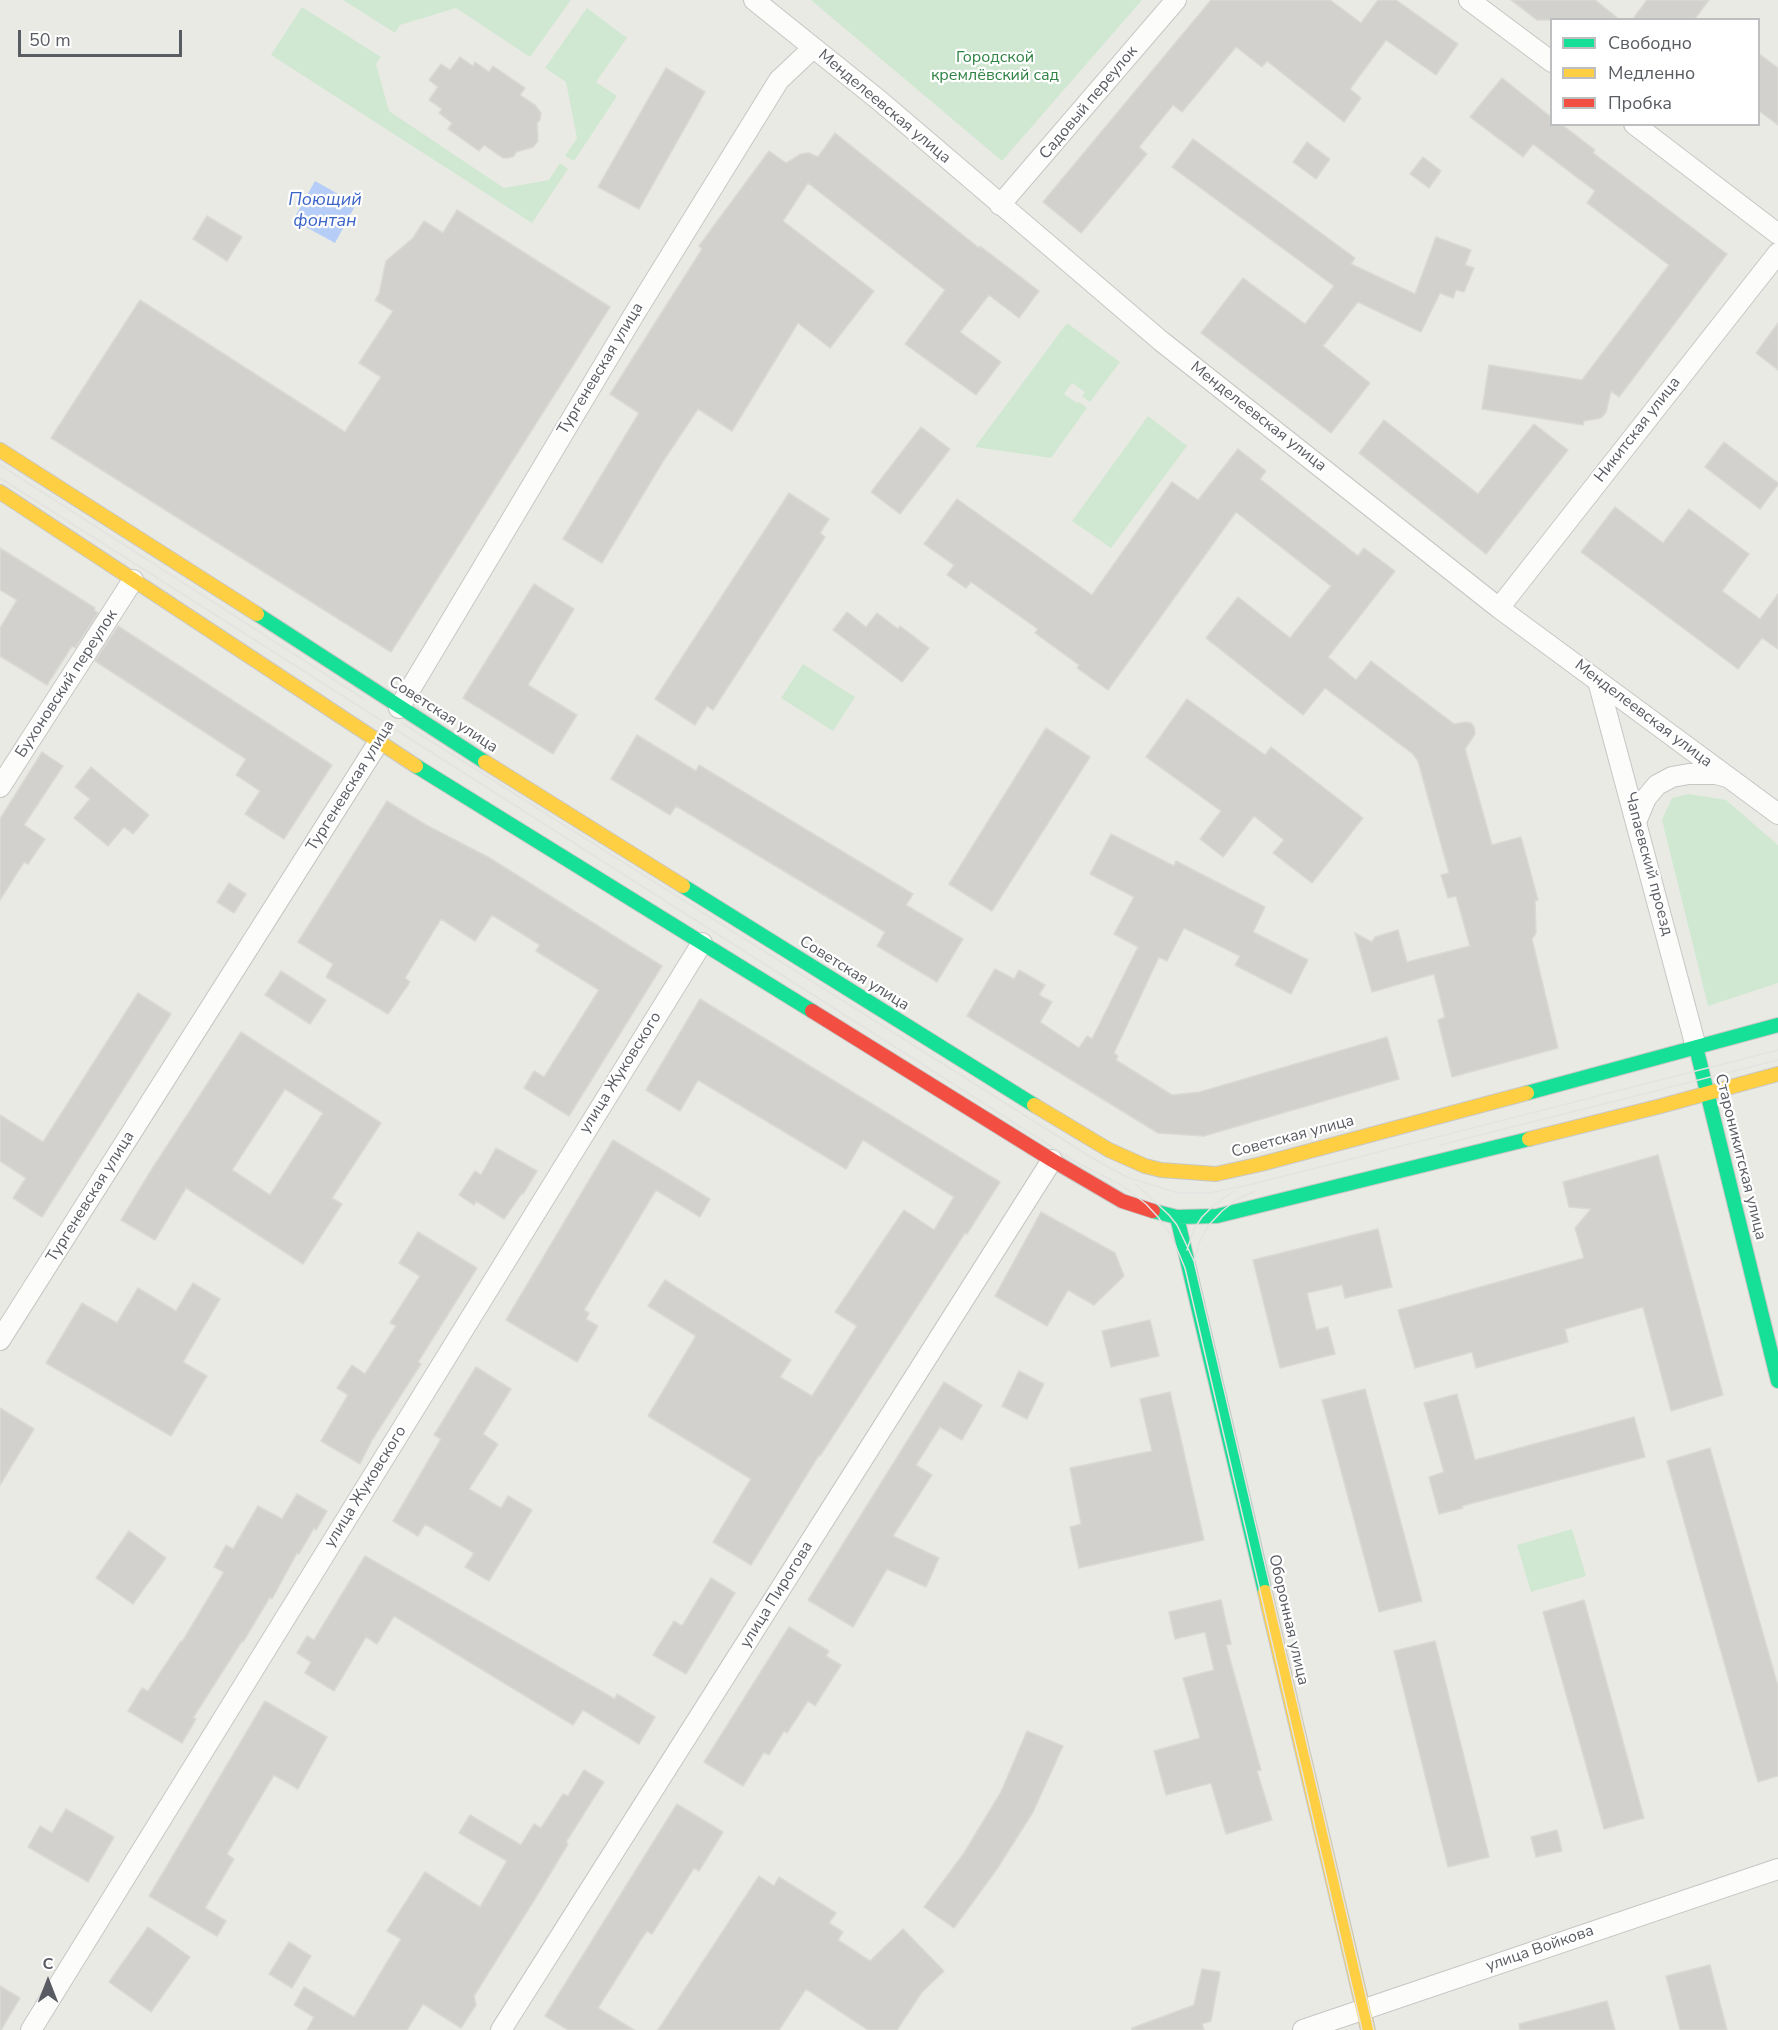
<!DOCTYPE html>
<meta charset="utf-8">
<style>
body{margin:0}
#map{position:relative;width:1778px;height:2030px;overflow:hidden;background:#eaeae4;font-family:"Nunito Sans",sans-serif}
canvas{display:block}
.legend{position:absolute;left:1550px;top:18px;width:210px;height:108px;box-sizing:border-box;background:#fff;border:2px solid #bdbec0;margin:0;padding:8px 10px;list-style:none;font-size:18px;color:#595c62}
.legend li{display:flex;align-items:center;gap:12px;height:30px}
.legend b{width:30px;border:2px solid #bdbec0}
.north{position:absolute;left:18px;top:1952px;width:60px;height:60px;-webkit-text-stroke:4px #fff;paint-order:stroke;rotate:0deg;font-size:16px;font-weight:700;line-height:24px;text-align:center;color:#595c62}
.north::after{content:'';display:block;margin:auto;width:21px;height:27px;background:#595c62;clip-path:polygon(50% 0,100% 100%,50% 72%,0 100%)}
.scale{position:absolute;left:18px;top:30px;width:164px;height:27px;box-sizing:border-box;border:3px solid #595c62;border-top:0;padding-left:8px;font-size:18px;line-height:21px;white-space:nowrap;color:#595c62;-webkit-text-stroke:4px #fff;paint-order:stroke}
</style>
<div id="map">
<canvas width="1778" height="2030"></canvas>
<ul class="legend">
<li><b style="height:8px;background:#16e098"></b>Свободно</li>
<li><b style="height:8px;background:#ffcf43"></b>Медленно</li>
<li><b style="height:8px;background:#f24e42"></b>Пробка</li>
</ul>
<div class="north">С</div>
<div class="scale">50 m</div>
</div>
<script>
const ctx = document.querySelector('canvas').getContext('2d');
ctx.lineJoin = 'round';
function fill(path, color) {
  ctx.fillStyle = color;
  ctx.fill(path, 'evenodd');
}
function shape(rows) {
  const path = new Path2D();
  for (const r of rows) {
    path.moveTo(r[0], r[1]);
    for (let i = 2; i < r.length; i += 2) path.lineTo(r[i], r[i + 1]);
  }
  return path;
}
function strokePath(path, color, width, dash) {
  ctx.strokeStyle = color;
  ctx.lineWidth = width;
  ctx.lineCap = dash ? 'butt' : 'round';
  ctx.setLineDash(dash || []);
  ctx.stroke(path);
}
function write(font, color, halo, rows, align = 'center') {
  ctx.font = font + ' "Nunito Sans",sans-serif';
  ctx.lineWidth = 4.5;
  ctx.setLineDash([]);
  ctx.textBaseline = 'middle';
  ctx.strokeStyle = halo;
  ctx.fillStyle = color;
  for (const [text, x, y, turn = 0] of rows) {
    ctx.save();
    ctx.translate(x, y);
    ctx.rotate((+turn || 0) * Math.PI / 180);
    ctx.textAlign = isNaN(turn) ? turn : align;
    if (halo) ctx.strokeText(text, 0, 0);
    ctx.fillText(text, 0, 0);
    ctx.restore();
  }
}
fill(shape([
 [343,0,571,0,530,57,456,8,400,25,395,33],
 [811,0,1142,0,1002,161],
 [302,7,381,57,376,64,389,111,504,188,549,180,560,163,568,169,532,223,271,55],
 [587,8,627,38,596,82,617,96,574,161,565,156,577,138,566,82,545,68],
 [1067,323,1120,362,1090,402,1082,396,1085,392,1072,383,1064,394,1077,403,1079,402,1087,408,1051,458,975,447],
 [1148,416,1187,446,1111,548,1072,521],
 [803,664,855,697,833,731,781,698],
 [1689,794,1726,800,1778,845,1778,983,1708,1006,1662,820,1672,798],
 [1572,1529,1586,1576,1531,1592,1517,1545]
]), '#d0e8d2');
fill(shape([
 [315,181,356,204,335,243,293,220]
]), '#b6cef7');
const building = shape([
 [1211,0,1330,0,1361,23,1378,0,1396,0,1458,44,1436,75,1386,40,1350,89,1361,98,1344,122,1267,61,1262,67,1236,47,1182,112,1173,105,1139,147,1147,154,1081,233,1043,202,1211,0],
 [1511,0,1595,0,1620,20,1537,20,1511,0],
 [1647,0,1709,0,1694,20,1632,20,1647,0],
 [1758,53,1778,68,1778,125,1758,110,1758,53],
 [460,57,473,66,475,62,489,72,493,66,525,88,520,95,535,105,541,113,540,120,537,123,538,141,533,147,516,152,514,156,508,158,503,158,484,145,479,151,448,129,452,123,439,113,442,109,429,100,438,87,429,80,441,64,450,70,460,57],
 [666,68,705,92,639,209,598,187,666,68],
 [1502,78,1551,117,1551,124,1561,124,1595,150,1593,153,1727,254,1619,397,1611,391,1606,412,1601,418,1584,421,1583,425,1482,409,1489,365,1582,380,1669,265,1587,203,1595,191,1533,144,1523,157,1470,117,1502,78],
 [835,133,979,248,980,246,1039,291,1019,318,989,295,960,332,1001,362,976,395,905,344,945,290,808,183,783,221,874,291,830,348,798,323,732,431,698,409,662,463,602,563,563,539,639,413,610,394,702,249,699,246,769,151,786,163,801,154,809,153,818,157,835,133],
 [1193,139,1355,258,1351,264,1415,294,1436,237,1471,250,1465,265,1474,268,1464,292,1456,290,1453,298,1440,293,1421,332,1358,302,1323,346,1370,383,1331,433,1201,333,1243,278,1305,324,1334,286,1172,167,1193,139],
 [1307,142,1330,159,1316,179,1293,162,1307,142],
 [1423,157,1441,171,1429,188,1410,174,1423,157],
 [457,210,610,307,391,652,51,438,140,300,345,432,381,377,359,363,393,311,375,300,379,294,386,261,413,238,424,221,443,233,457,210],
 [207,216,242,237,227,261,193,239,207,216],
 [1778,323,1778,370,1756,353,1778,323],
 [1384,420,1478,494,1534,424,1568,450,1486,554,1359,453,1384,420],
 [921,427,950,449,900,514,871,492,921,427],
 [1724,442,1778,483,1778,485,1760,509,1705,467,1724,442],
 [1238,449,1266,471,1260,479,1358,556,1364,548,1395,571,1328,657,1356,680,1371,661,1454,724,1466,722,1471,723,1474,727,1475,734,1465,749,1492,845,1521,837,1538,900,1535,901,1536,933,1532,939,1558,1048,1452,1077,1438,1020,1445,1017,1434,974,1372,992,1355,933,1372,942,1375,937,1398,930,1407,962,1470,946,1456,896,1448,898,1441,875,1449,873,1418,761,1413,754,1325,688,1303,715,1206,638,1238,597,1290,638,1331,586,1236,512,1108,690,1077,668,1079,665,1035,633,1038,629,971,582,966,588,947,575,954,565,924,544,957,499,1092,595,1172,482,1198,500,1238,449],
 [789,493,829,519,820,533,825,537,713,710,707,706,695,725,655,699,789,493],
 [1615,507,1663,543,1689,509,1749,554,1722,591,1760,619,1778,594,1778,649,1762,638,1738,669,1581,552,1615,507],
 [0,548,95,608,94,610,98,613,75,648,72,646,47,685,0,656,0,628,17,600,0,590,0,548],
 [534,584,574,609,528,685,577,715,553,754,463,698,534,584],
 [847,612,866,627,877,613,898,629,900,626,929,648,902,682,833,630,847,612],
 [118,626,332,765,284,839,245,814,260,791,236,775,246,759,95,661,118,626],
 [1187,699,1265,755,1271,747,1363,818,1312,883,1273,853,1284,840,1254,816,1223,857,1200,839,1221,811,1146,757,1187,699],
 [1046,728,1090,757,992,911,949,884,1046,728],
 [637,735,696,771,699,765,913,894,906,905,963,939,937,982,877,946,885,932,676,806,670,815,611,779,637,735],
 [42,752,63,766,24,825,45,839,28,864,24,862,0,900,0,819,42,752],
 [91,767,149,815,133,834,124,827,108,846,74,818,90,799,75,787,91,767],
 [387,801,426,825,488,857,662,966,569,1116,524,1088,534,1071,544,1077,599,990,536,951,540,945,492,915,475,941,441,919,405,978,410,982,388,1014,326,977,333,964,298,942,387,801],
 [1111,834,1174,866,1176,861,1265,907,1253,932,1308,960,1291,994,1235,965,1240,956,1184,928,1167,961,1159,957,1114,1053,1118,1056,1116,1060,1172,1095,1200,1092,1387,1037,1399,1079,1204,1136,1158,1133,967,1016,995,969,1014,979,1019,970,1045,985,1039,995,1052,1002,1040,1022,1079,1048,1087,1036,1092,1039,1138,947,1114,934,1134,897,1090,874,1111,834],
 [229,883,246,894,234,913,217,902,229,883],
 [281,971,326,1000,310,1024,265,995,281,971],
 [138,993,171,1014,42,1217,13,1198,26,1178,0,1161,0,1115,43,1142,138,993],
 [700,999,1000,1182,967,1234,965,1233,820,1456,819,1455,751,1565,713,1542,751,1479,648,1416,696,1336,648,1306,665,1280,791,1360,780,1377,812,1396,857,1326,835,1312,904,1210,934,1230,954,1197,863,1140,846,1169,698,1080,680,1111,646,1090,700,999],
 [241,1032,381,1123,332,1198,342,1204,303,1264,186,1188,155,1240,121,1220,150,1172,241,1032],
 [285,1089,323,1113,270,1195,232,1170,285,1089],
 [613,1140,710,1199,700,1217,656,1190,584,1310,589,1313,586,1319,598,1326,577,1362,506,1320,613,1140],
 [496,1148,537,1171,523,1194,522,1193,504,1219,476,1201,474,1205,459,1195,475,1171,481,1175,496,1148],
 [1658,1155,1723,1395,1671,1411,1643,1307,1565,1329,1568,1342,1476,1368,1472,1352,1415,1368,1398,1310,1584,1258,1575,1228,1591,1209,1569,1207,1563,1182,1658,1155],
 [1041,1212,1115,1253,1124,1276,1094,1305,1068,1290,1047,1326,995,1296,1041,1212],
 [1378,1229,1392,1287,1345,1298,1342,1285,1307,1293,1316,1330,1328,1327,1335,1354,1280,1368,1253,1260,1378,1229],
 [418,1232,477,1268,418,1362,421,1364,372,1440,360,1464,321,1441,348,1395,337,1388,352,1365,365,1374,396,1326,390,1323,420,1276,399,1263,418,1232],
 [193,1283,220,1299,183,1362,207,1376,171,1436,46,1363,82,1303,117,1323,138,1288,176,1311,193,1283],
 [1150,1320,1159,1356,1111,1367,1102,1331,1150,1320],
 [476,1367,511,1389,483,1434,498,1444,469,1489,501,1508,508,1496,532,1510,489,1581,465,1567,474,1553,425,1524,418,1536,393,1521,441,1439,434,1435,476,1367],
 [1019,1371,1044,1384,1027,1419,1002,1406,1019,1371],
 [944,1382,982,1405,962,1440,940,1427,916,1465,932,1475,893,1536,939,1558,926,1587,887,1569,853,1627,808,1600,944,1382],
 [1365,1389,1422,1601,1379,1612,1322,1400,1365,1389],
 [1170,1392,1204,1540,1079,1568,1070,1527,1081,1524,1070,1468,1152,1451,1140,1399,1170,1392],
 [1457,1394,1475,1460,1634,1417,1645,1457,1462,1506,1463,1508,1439,1514,1429,1477,1444,1472,1424,1403,1457,1394],
 [0,1408,34,1429,0,1485,0,1408],
 [1710,1448,1778,1686,1778,1776,1758,1782,1667,1461,1710,1448],
 [297,1494,327,1511,316,1530,314,1528,299,1554,297,1553,272,1599,270,1597,243,1642,242,1641,193,1718,196,1719,182,1743,128,1711,142,1688,148,1691,181,1641,182,1642,224,1572,214,1567,226,1545,233,1549,258,1506,282,1519,297,1494],
 [129,1531,166,1558,133,1604,96,1578,129,1531],
 [365,1556,615,1699,617,1694,655,1717,639,1744,583,1710,573,1725,394,1616,377,1644,366,1637,334,1691,305,1673,311,1662,297,1653,307,1636,314,1640,365,1556],
 [711,1578,735,1593,686,1674,653,1655,674,1621,682,1626,711,1578],
 [1221,1600,1231,1644,1226,1645,1261,1770,1257,1771,1272,1820,1226,1834,1211,1783,1166,1795,1154,1751,1200,1738,1183,1678,1214,1670,1205,1632,1175,1639,1169,1612,1221,1600],
 [1584,1600,1644,1818,1604,1829,1543,1612,1584,1600],
 [789,1627,829,1651,826,1656,841,1665,815,1706,808,1701,787,1733,784,1731,769,1755,764,1752,743,1786,704,1762,789,1627],
 [1435,1641,1489,1857,1448,1867,1394,1651,1435,1641],
 [265,1701,327,1737,298,1789,274,1775,227,1854,234,1859,205,1908,226,1921,217,1936,149,1896,265,1701],
 [1027,1731,1063,1746,1033,1812,997,1869,954,1928,924,1907,964,1853,1001,1792,1027,1731],
 [584,1770,604,1782,566,1842,568,1844,538,1894,474,1996,476,2005,461,2028,423,2004,407,2030,307,2030,314,2017,294,2005,304,1987,354,2017,401,1939,387,1931,425,1872,480,1907,507,1861,459,1833,470,1815,521,1845,534,1824,541,1828,563,1794,568,1796,584,1770],
 [677,1804,723,1832,699,1871,694,1868,652,1934,647,1931,640,1941,598,2008,634,2030,568,2030,545,2016,677,1804],
 [66,1809,114,1837,88,1882,28,1847,40,1826,52,1833,66,1809],
 [1557,1830,1562,1851,1536,1857,1531,1837,1557,1830],
 [759,1876,774,1886,779,1877,836,1913,829,1923,843,1932,838,1940,870,1961,903,1929,944,1971,922,1992,897,2030,868,2030,806,1989,779,2030,658,2030,759,1876],
 [148,1927,190,1957,151,2012,109,1982,148,1927],
 [289,1942,311,1956,292,1988,269,1974,289,1942],
 [1710,1965,1727,2030,1680,2030,1666,1976,1710,1965],
 [1202,1969,1220,1972,1211,2021,1202,2024,1204,2030,1132,2030,1132,2028,1194,2005,1202,1969],
 [0,1986,20,1998,1,2030,0,2030,0,1986],
 [1607,2001,1615,2030,1520,2030,1519,2024,1607,2001]
]);
fill(building, '#d2d1ce');
strokePath(building, '#dad9d3', 1.5);
const street = shape([
 [754,0,880,101,1161,341,1499,608,1778,814],
 [1469,0,1552,62],
 [1634,124,1778,234],
 [1000,205,1176,0],
 [1499,608,1778,253],
 [1598,681,1696,1047],
 [399,708,635,313,779,80,813,48],
 [0,787,133,580],
 [1636,822,1646,798,1657,785,1672,777,1689,774,1716,774,1727,777],
 [0,1340,378,743],
 [31,2030,702,943],
 [501,2030,1052,1160],
 [1303,2030,1778,1869]
]);
const fast = shape([
 [257,614,485,762],
 [416,766,812,1011],
 [683,886,1034,1105],
 [1696,1047,1778,1381],
 [1527,1093,1778,1025],
 [1153,1211,1177,1217,1217,1216,1529,1139],
 [1177,1217,1265,1592]
]);
const slow = shape([
 [0,450,257,614],
 [0,492,416,766],
 [485,762,683,886],
 [1034,1105,1109,1150,1145,1166,1161,1170,1216,1174,1261,1164,1527,1093],
 [1529,1139,1661,1106,1778,1074],
 [1265,1592,1368,2030]
]);
const jam = shape([
 [812,1011,1052,1160,1122,1201,1153,1211]
]);
strokePath(street, '#c6c6c5', 22);
strokePath(fast, '#c7c7c7', 16);
strokePath(slow, '#c7c7c7', 16);
strokePath(jam, '#c7c7c7', 16);
strokePath(street, '#fcfcfb', 20);
strokePath(fast, '#16e098', 14);
strokePath(slow, '#ffcf43', 14);
strokePath(jam, '#f24e42', 14);
strokePath(shape([
 [0,465,364,699],
 [0,478,1076,1162,1123,1186,1146,1204,1158,1217,1171,1235,1185,1268,1362,2030],
 [402,723,1094,1159,1127,1177,1178,1193,1209,1193,1249,1185,1778,1050],
 [1440,1145,1778,1060],
 [1136,1184,1169,1215,1177,1225,1194,1261,1374,2030],
 [1187,1250,1194,1229,1202,1217,1213,1206,1234,1191],
 [1194,1261,1200,1241,1208,1226,1222,1211,1236,1200,1255,1191]
]), '#e3e3e2', 1.5);
write('16px', '#308344', '#fff', [
 ["Городской",995,58],
 ["кремлёвский сад",995,76]
]);
write('16px', '#595c62', '#fff', [
 ["Садовый переулок",1089,103,-50],
 ["Менделеевская улица",884,107,40],
 ["Тургеневская улица",601,369,-59],
 ["Менделеевская улица",1258,417,38],
 ["Никитская улица",1638,430,-52],
 ["Бухоновский переулок",67,684,-57],
 ["Менделеевская улица",1643,714,37],
 ["Советская улица",443,715,33],
 ["Тургеневская улица",351,786,-58],
 ["Чапаевский проезд",1648,864,75],
 ["Советская улица",854,974,32],
 ["улица Жуковского",621,1073,-58],
 ["Советская улица",1293,1137,-15],
 ["Староникитская улица",1740,1157,76],
 ["Тургеневская улица",91,1197,-58],
 ["улица Жуковского",366,1487,-58],
 ["улица Пирогова",777,1595,-58],
 ["Оборонная улица",1288,1620,77],
 ["улица Войкова",1540,1949,-19]
]);
write('italic 18px', '#3d65c7', '#fff', [
 ["Поющий",325,201],
 ["фонтан",325,222]
]);
</script>
